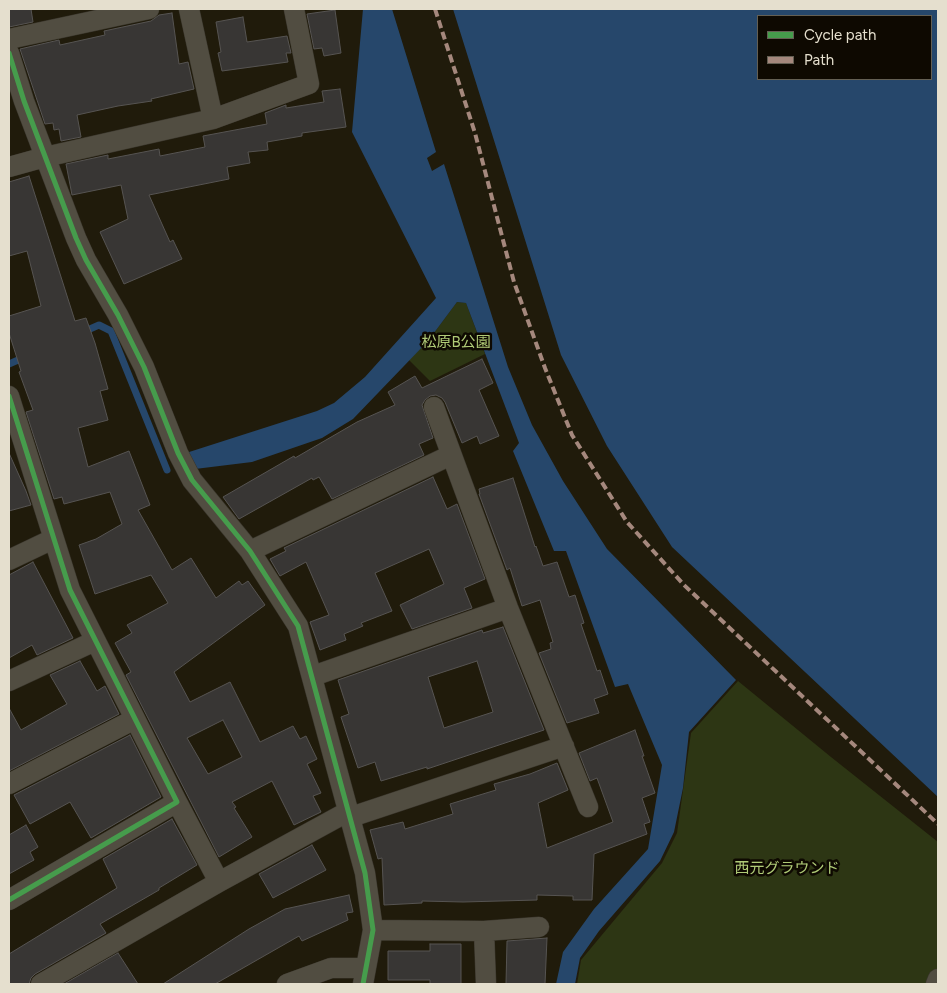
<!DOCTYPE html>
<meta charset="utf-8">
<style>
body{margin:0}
#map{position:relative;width:947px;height:993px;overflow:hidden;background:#201b0b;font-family:Figtree,sans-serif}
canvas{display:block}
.frame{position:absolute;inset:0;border:10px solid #e5dfce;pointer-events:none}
.legend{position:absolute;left:757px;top:15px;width:175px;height:65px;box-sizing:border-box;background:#0e0901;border:1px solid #645f53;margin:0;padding:6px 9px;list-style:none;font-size:15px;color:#e5dfce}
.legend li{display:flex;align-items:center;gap:10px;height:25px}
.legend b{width:25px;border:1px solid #645f53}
</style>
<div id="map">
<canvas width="947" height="993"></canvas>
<div class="frame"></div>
<ul class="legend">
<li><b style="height:6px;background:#469c4c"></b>Cycle path</li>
<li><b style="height:6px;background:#a5887d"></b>Path</li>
</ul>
</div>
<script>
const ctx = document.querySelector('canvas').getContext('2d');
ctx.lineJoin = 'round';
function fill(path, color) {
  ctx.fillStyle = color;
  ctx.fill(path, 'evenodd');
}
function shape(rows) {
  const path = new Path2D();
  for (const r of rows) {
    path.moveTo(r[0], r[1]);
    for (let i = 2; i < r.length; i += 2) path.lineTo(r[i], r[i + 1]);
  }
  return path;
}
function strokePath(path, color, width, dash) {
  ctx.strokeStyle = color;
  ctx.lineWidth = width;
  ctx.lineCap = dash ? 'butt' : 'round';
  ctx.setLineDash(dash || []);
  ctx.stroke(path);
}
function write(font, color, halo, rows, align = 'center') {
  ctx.font = font + ' Figtree,"Noto Sans JP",sans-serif';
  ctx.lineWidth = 5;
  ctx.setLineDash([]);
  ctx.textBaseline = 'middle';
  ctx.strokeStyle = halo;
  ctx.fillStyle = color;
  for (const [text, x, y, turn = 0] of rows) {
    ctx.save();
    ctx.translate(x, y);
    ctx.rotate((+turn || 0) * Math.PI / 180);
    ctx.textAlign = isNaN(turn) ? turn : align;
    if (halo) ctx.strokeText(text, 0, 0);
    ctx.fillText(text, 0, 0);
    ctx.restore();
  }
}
fill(shape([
 [457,302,466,303,485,354,430,381,409,360,428,341],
 [738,681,831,757,938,842,938,971,931,984,577,984,581,960,662,863,677,833,691,733]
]), '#2d3614');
fill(shape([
 [363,9,392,9,436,152,427,158,432,171,444,164,508,367,532,425,563,481,607,549,736,680,689,732,683,788,674,832,660,861,599,931,580,958,575,984,556,984,563,952,594,909,648,849,662,765,628,684,615,687,566,551,554,551,513,451,519,443,466,303,457,302,428,341,353,419,322,438,252,462,195,469,186,453,317,411,334,403,365,377,436,298,352,132],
 [453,9,938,9,938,797,672,547,607,446,561,355],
 [758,16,931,16,931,79,758,79]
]), '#26476b');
strokePath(shape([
 [83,332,99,325,111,331,167,470],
 [9,364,25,357]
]), '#26476b', 7);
const building = shape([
 [9,9,31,9,33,22,9,27,9,9],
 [335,10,341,53,324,56,322,48,314,49,307,14,335,10],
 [172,13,179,64,188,62,194,89,151,99,152,101,118,106,77,115,81,137,61,141,59,129,54,130,53,123,45,124,20,49,59,40,60,45,105,35,104,31,151,21,159,15,172,13],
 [243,17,247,42,287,36,291,53,286,53,288,62,222,71,218,53,221,52,216,22,243,17],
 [340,89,346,127,302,133,302,136,267,142,268,150,248,152,250,163,227,167,229,179,149,195,170,242,173,240,182,259,124,284,100,232,128,219,121,185,72,195,66,164,108,155,108,159,159,149,160,156,205,147,203,136,267,124,265,113,286,105,286,108,324,102,322,91,340,89],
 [29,176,75,321,86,318,95,343,108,389,100,391,108,420,78,428,88,467,129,451,150,505,138,510,172,570,191,558,216,598,239,581,242,585,248,581,265,605,174,672,190,702,230,682,260,742,293,726,300,739,306,736,317,759,307,764,321,793,313,796,321,812,294,825,272,781,232,802,236,807,234,808,252,837,219,857,126,675,131,672,115,643,132,633,127,625,168,603,151,575,95,594,79,545,96,539,122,524,110,492,64,504,62,497,54,499,26,412,33,410,19,372,21,371,9,333,9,316,41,306,27,251,9,256,9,182,29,176],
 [223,720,242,757,208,774,187,738,223,720],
 [482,359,493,383,479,390,499,436,480,444,477,436,462,443,445,402,442,398,436,395,430,396,425,400,422,405,433,438,419,444,424,455,332,499,319,477,313,480,312,478,239,519,223,497,294,456,295,458,357,422,395,405,388,392,415,376,422,388,482,359],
 [9,453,26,491,31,505,9,511,9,453],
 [433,477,447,509,457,504,485,579,464,588,472,608,412,629,400,605,444,584,429,549,375,573,392,611,361,623,363,626,344,634,346,640,320,650,310,622,329,615,306,562,280,576,270,559,286,551,284,548,433,477],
 [513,478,535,547,536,546,543,566,557,562,569,597,575,595,584,623,581,624,597,671,600,670,608,694,594,699,599,713,567,723,539,653,551,649,550,643,553,642,540,600,522,606,510,568,507,570,479,494,480,494,479,489,513,478],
 [33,562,73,638,37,655,32,645,9,658,9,575,33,562],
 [503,627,544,730,427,769,427,767,381,781,375,762,358,768,341,717,349,714,338,680,482,630,483,633,503,627],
 [477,661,493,712,444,728,428,677,477,661],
 [80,661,97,691,105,686,119,714,9,771,9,708,21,730,67,704,50,675,80,661],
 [635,730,644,756,642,756,655,793,642,798,650,822,644,824,647,834,594,854,592,900,573,900,573,896,537,895,537,900,463,902,422,901,422,903,384,905,382,858,378,859,370,830,403,822,405,829,453,814,450,804,496,790,494,784,530,774,557,763,568,790,538,803,547,848,613,822,597,778,590,781,579,753,635,730],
 [130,735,161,797,91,838,70,802,30,824,14,795,130,735],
 [172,819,197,865,159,888,159,890,100,924,106,933,35,974,31,978,29,984,9,984,9,954,117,888,103,859,172,819],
 [26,825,38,847,30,852,34,860,9,874,9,835,26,825],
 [312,845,326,870,273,898,259,874,312,845],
 [349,895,353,912,346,913,348,920,302,941,299,936,215,984,163,984,249,929,285,909,349,895],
 [547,938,545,984,506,984,507,941,547,938],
 [430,944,461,944,461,984,430,984,430,980,388,980,388,951,430,951,430,944],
 [118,953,138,984,64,984,118,953]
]);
fill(building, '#383634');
strokePath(building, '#565452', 1);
const minor = shape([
 [189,9,213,119],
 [9,39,149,9],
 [9,53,24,101,76,238,86,260,118,315,144,367,178,453,192,480,250,551,298,626,365,873,373,930,363,984],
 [9,167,45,157,213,119,309,84,294,9],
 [9,396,70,590,177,802,9,900],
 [434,407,508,608,588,807],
 [250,551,451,455],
 [9,560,53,539],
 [313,676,508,608],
 [9,681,95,641],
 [9,784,135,719],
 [177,802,219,882],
 [351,817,564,746],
 [373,930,484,931,486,984],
 [484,931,539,927],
 [41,984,219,882,349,811],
 [287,984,331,968,366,968],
 [936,984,938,979]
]);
strokePath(minor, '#3a362c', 21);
strokePath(minor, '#514d41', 20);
strokePath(shape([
 [435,9,475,133,514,282,545,368,572,435,627,522,684,585,938,824]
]), '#a5887d', 4, [8, 4]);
strokePath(shape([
 [9,53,24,101,76,238,86,260,118,315,144,367,178,453,192,480,250,551,298,626,365,873,373,930,363,984],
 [9,396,70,590,177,802,9,900]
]), '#469c4c', 5);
write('15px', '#b0cb77', '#0e0901', [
 ["松原B公園",456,343],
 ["西元グラウンド",787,869]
]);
</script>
